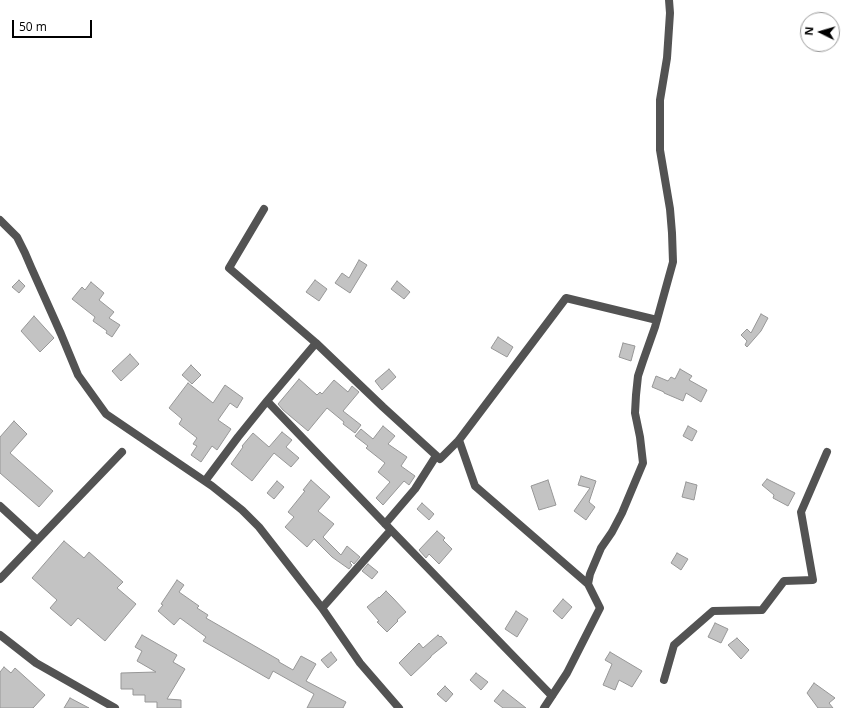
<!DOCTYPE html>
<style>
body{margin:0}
#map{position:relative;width:852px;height:708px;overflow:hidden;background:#fff;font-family:"Open Sans",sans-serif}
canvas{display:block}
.north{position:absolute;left:800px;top:12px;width:40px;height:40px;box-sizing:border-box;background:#fff;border:1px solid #999;border-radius:50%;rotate:275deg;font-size:11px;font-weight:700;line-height:16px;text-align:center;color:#000}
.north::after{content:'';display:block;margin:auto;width:14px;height:18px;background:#000;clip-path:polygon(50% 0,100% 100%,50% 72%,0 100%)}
.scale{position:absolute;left:12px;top:20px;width:80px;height:18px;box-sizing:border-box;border:2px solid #000;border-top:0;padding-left:5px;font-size:12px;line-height:14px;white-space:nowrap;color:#000;-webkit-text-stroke:3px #fff;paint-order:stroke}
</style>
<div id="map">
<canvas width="852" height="708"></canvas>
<div class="north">N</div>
<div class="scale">50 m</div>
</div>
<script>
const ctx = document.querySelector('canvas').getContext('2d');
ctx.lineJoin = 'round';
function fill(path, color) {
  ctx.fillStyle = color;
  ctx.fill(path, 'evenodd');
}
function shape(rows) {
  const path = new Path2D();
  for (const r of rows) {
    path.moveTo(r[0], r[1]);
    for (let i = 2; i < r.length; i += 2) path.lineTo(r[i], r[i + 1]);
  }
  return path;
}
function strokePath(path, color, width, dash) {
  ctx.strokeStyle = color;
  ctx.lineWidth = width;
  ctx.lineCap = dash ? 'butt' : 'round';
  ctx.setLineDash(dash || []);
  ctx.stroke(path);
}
const building = shape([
 [359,260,367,265,350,293,335,283,342,273,349,278,359,260],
 [19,280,25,286,19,293,12,287,19,280],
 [315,280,327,289,319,301,306,292,315,280],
 [397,281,410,292,404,299,391,289,397,281],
 [91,282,104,293,99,300,114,312,109,318,120,325,112,337,106,333,107,331,93,321,95,317,72,299,82,287,85,290,91,282],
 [761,314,768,318,761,331,747,347,745,345,747,341,741,335,747,329,751,333,761,314],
 [34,316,54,338,40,352,21,331,34,316],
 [498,337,513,347,507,357,491,348,498,337],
 [623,343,635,346,631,361,619,357,623,343],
 [130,354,139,364,121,381,112,371,130,354],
 [191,365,201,375,192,384,182,375,191,365],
 [389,369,396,377,382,390,375,381,389,369],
 [680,369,692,376,689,380,707,390,701,402,686,393,683,401,664,393,664,392,652,387,656,376,668,381,671,377,675,379,680,369],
 [299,379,317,395,320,392,322,394,334,380,348,392,352,386,359,392,343,411,361,425,355,433,343,424,344,422,327,408,308,431,283,410,278,404,299,379],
 [188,383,213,403,225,385,243,398,237,408,230,403,218,420,231,429,217,450,212,446,201,462,191,455,197,446,193,444,197,438,179,424,182,419,169,408,188,383],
 [14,421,27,434,10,453,53,491,39,507,0,473,0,437,14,421],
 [383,426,395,436,388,444,407,457,401,466,415,476,409,485,404,481,383,505,376,498,390,482,378,472,385,463,366,448,368,446,355,436,361,429,373,439,383,426],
 [688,426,697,431,692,441,683,436,688,426],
 [282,432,292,440,286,447,299,458,291,467,274,453,252,481,231,464,243,447,242,446,253,433,269,447,282,432],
 [581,476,596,481,589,502,595,507,586,520,574,511,590,488,578,485,581,476],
 [767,479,795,493,788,506,773,498,774,495,762,485,767,479],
 [311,480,330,497,318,511,334,524,323,537,341,555,347,546,360,557,354,564,351,561,350,563,352,565,349,569,332,557,314,539,307,547,285,527,294,517,288,512,305,491,303,490,311,480],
 [548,480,556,505,539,510,531,486,548,480],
 [277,481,284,487,274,499,267,493,277,481],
 [686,482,697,485,694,500,682,497,686,482],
 [422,503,434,514,429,520,417,509,422,503],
 [437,531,445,538,443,540,452,549,439,564,429,554,426,558,419,550,437,531],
 [64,541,84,558,89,552,123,582,117,588,136,604,105,641,78,618,71,626,50,608,57,600,32,578,64,541],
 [677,553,688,559,681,570,671,563,677,553],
 [368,564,378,572,372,579,362,571,368,564],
 [177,580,184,585,179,592,199,606,197,608,208,615,206,618,279,660,279,662,293,670,301,656,316,664,306,681,346,702,343,708,307,708,314,694,273,671,269,679,203,641,206,637,180,618,174,625,158,611,163,605,161,604,177,580],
 [386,591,393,598,406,612,397,620,398,621,387,632,377,622,379,621,367,607,379,597,379,598,386,591],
 [563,599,572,607,562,619,553,611,563,599],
 [516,611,528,619,517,637,505,629,516,611],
 [715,623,728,629,721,643,708,637,715,623],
 [142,635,177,655,173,662,185,669,167,699,181,700,181,708,157,708,157,702,145,702,145,695,133,695,133,689,121,689,121,673,156,672,137,661,142,651,135,647,142,635],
 [438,635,440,637,441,636,447,643,431,656,431,657,411,676,399,663,419,643,423,648,438,635],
 [737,638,749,650,741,659,728,645,737,638],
 [331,652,337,660,328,668,321,660,331,652],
 [610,652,642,671,632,687,619,680,615,690,603,685,612,664,605,660,610,652],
 [4,667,11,673,15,668,45,695,33,708,0,708,0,672,4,667],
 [476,673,488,682,481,690,470,680,476,673],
 [814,683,835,698,829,703,833,708,818,708,807,693,814,683],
 [445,686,453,694,446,702,437,694,445,686],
 [503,690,526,708,503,708,494,701,503,690],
 [70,698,89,708,64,708,70,698]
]);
fill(building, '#c3c3c3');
strokePath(building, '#979797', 1);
strokePath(shape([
 [264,209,229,268,316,343,267,401,391,530,322,608],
 [0,220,17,237,25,253,31,267,61,334,78,375,106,414,212,486,242,510,259,527,322,608,360,663,399,708],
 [316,343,383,407,440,459,459,440,566,298,657,320],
 [459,440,475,486,588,584],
 [205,481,238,437,267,401],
 [0,506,37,540],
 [385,524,415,489,436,456],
 [391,530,552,696],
 [0,579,122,452],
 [0,635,36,663,115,708],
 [664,680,674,645,713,611,762,610,784,581,813,580,801,512,827,452],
 [544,708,567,673,600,608,588,584,590,574,601,548,612,532,622,513,643,463,640,437,635,413,636,395,638,376,643,361,655,327,673,262,672,233,670,209,660,150,660,100,667,58,670,13,669,0]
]), '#535353', 8);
</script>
